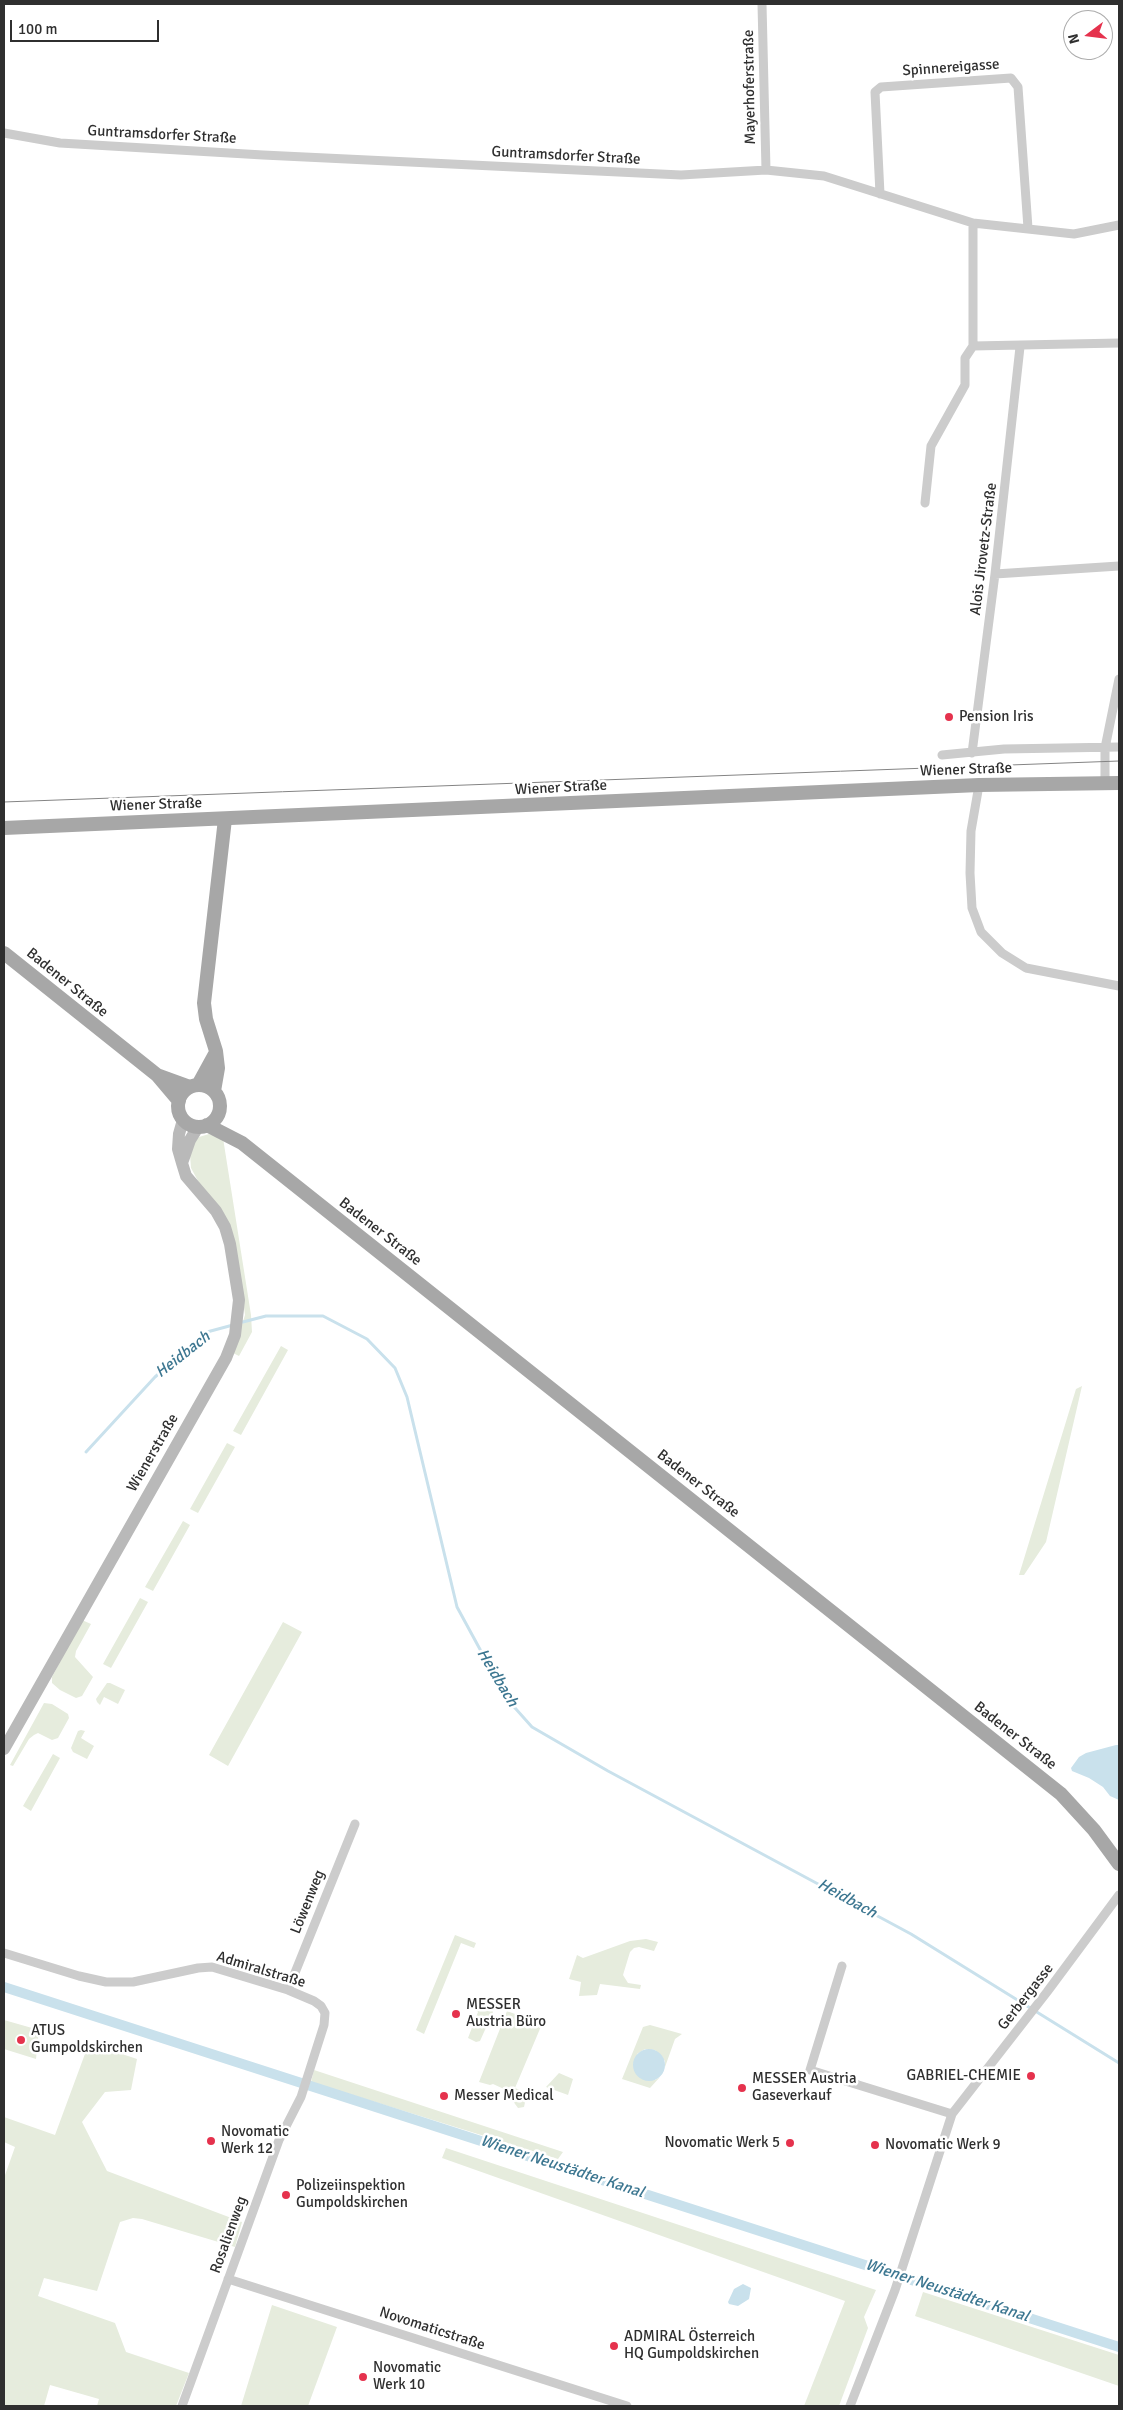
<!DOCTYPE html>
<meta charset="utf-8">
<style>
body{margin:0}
#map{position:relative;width:1123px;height:2410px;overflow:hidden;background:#fff;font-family:Signika,sans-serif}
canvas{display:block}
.frame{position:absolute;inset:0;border:5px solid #2f2f2f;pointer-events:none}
.north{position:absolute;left:1063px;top:10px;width:50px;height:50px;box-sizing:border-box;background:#fff;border:1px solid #acacac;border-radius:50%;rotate:255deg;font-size:14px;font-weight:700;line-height:20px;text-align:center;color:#2f2f2f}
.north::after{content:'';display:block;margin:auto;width:18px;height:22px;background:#e5324d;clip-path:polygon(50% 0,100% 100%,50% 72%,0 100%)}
.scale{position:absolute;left:10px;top:20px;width:149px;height:22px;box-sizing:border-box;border:2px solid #2f2f2f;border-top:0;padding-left:6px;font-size:15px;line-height:18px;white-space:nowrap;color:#2f2f2f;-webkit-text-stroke:4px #fff;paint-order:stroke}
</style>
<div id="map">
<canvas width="1123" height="2410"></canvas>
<div class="frame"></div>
<div class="north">N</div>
<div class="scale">100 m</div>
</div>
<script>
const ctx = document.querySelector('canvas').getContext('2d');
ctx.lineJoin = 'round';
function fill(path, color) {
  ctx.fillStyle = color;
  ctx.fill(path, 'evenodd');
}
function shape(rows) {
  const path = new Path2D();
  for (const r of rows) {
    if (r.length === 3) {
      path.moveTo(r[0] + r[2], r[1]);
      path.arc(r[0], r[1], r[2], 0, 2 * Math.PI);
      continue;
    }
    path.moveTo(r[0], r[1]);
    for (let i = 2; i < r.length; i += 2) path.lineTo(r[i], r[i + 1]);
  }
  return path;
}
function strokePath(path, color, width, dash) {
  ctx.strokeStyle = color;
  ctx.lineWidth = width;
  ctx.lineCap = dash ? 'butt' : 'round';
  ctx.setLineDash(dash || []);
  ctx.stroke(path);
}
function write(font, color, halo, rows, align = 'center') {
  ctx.font = font + ' Signika,sans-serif';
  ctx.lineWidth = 5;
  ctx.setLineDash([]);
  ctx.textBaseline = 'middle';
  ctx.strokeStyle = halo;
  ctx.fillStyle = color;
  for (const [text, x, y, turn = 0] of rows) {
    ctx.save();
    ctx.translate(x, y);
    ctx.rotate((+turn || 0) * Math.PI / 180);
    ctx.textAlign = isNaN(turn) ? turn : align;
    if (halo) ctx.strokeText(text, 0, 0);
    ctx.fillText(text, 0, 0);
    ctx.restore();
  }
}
fill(shape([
 [209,1134,223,1138,251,1315,252,1332,239,1356,233,1353,245,1315,236,1251,191,1168,190,1155,193,1144,199,1137],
 [281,1346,288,1350,241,1435,233,1431],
 [1082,1386,1046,1542,1024,1575,1019,1575,1076,1389],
 [227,1443,235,1447,198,1513,190,1509],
 [183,1521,190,1525,153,1591,145,1587],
 [140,1598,148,1602,111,1668,103,1664],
 [82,1620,91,1624,76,1651,75,1657,93,1677,82,1696,76,1698,60,1690,52,1683,52,1677],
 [283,1622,302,1632,228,1766,209,1755],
 [107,1683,110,1683,125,1690,118,1704,104,1697,100,1705,97,1702,96,1699],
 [44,1703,52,1704,68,1714,69,1718,58,1738,52,1740,38,1733,34,1735,29,1739,13,1766,10,1765],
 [81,1730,85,1731,81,1738,94,1746,87,1759,73,1752,71,1748,78,1731],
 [53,1754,60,1758,31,1811,23,1806],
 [455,1935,476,1943,474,1948,461,1943,424,2034,416,2030],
 [646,1939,658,1942,654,1951,639,1947,634,1948,630,1952,623,1975,628,1983,641,1985,640,1989,600,1984,597,1995,579,1996,581,1982,569,1979,577,1955,583,1958,630,1941],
 [483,2004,487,2004,493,2012,480,2041,476,2042,468,2038,478,2012,476,2010,479,2005],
 [507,2011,542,2024,515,2088,527,2093,524,2107,518,2108,504,2089,493,2084,490,2085,479,2082],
 [4,2020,39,2030,36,2059,4,2049],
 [650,2025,682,2034,675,2039,665,2067,665,2061,655,2050,645,2049,637,2054,655,2080,660,2077,650,2088,622,2079,643,2027],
 [89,2043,137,2059,131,2090,105,2092,82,2122,107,2171,242,2222,235,2247,142,2219,133,2218,120,2222,97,2291,44,2278,38,2296,115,2323,126,2352,189,2373,176,2406,97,2406,99,2399,50,2385,44,2406,4,2406,4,2178,15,2147,4,2142,4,2117,55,2135],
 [314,2070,563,2152,558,2159,311,2082],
 [559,2073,573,2079,568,2095,546,2087],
 [446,2148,876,2290,864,2317,868,2328,839,2406,804,2406,845,2301,442,2158],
 [923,2292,1119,2355,1119,2386,915,2316],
 [272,2305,337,2327,308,2406,241,2406]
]), '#e6ecdd');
fill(shape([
 [1116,1745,1119,1745,1119,1800,1110,1796,1103,1787,1089,1778,1072,1771,1071,1768,1079,1757,1086,1753],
 [649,2065,16],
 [743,2284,751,2288,749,2299,738,2306,729,2304,728,2302,734,2289]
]), '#c9e1ec');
strokePath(shape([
 [239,1323,266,1316,323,1316,367,1339,395,1368,407,1397,457,1607,507,1699,532,1727,608,1771,911,1934,1119,2063],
 [86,1452,155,1377,207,1332,233,1325]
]), '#c9e1ec', 3);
strokePath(shape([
 [4,1987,1119,2347]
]), '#c9e1ec', 10);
strokePath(shape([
 [762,4,766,170],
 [4,133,60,143,263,155,681,175,766,170,824,176,973,223,1074,234,1119,225],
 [880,194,875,92,881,87,1011,78,1018,87,1028,228],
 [973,346,1119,343],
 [925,503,931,446,965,385,965,358,973,346,973,223],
 [995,574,1119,566],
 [972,753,995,574,1020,347],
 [942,755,1004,749,1119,747],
 [1105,783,1105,748,1119,679],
 [979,785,971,831,970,873,972,908,981,932,1002,953,1026,968,1119,986],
 [4,1953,79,1976,106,1982,133,1982,198,1968,212,1967,288,1990,314,2001,321,2006,325,2013,324,2025,301,2097,279,2140,182,2406],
 [842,1966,810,2070,952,2114],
 [288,1990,355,1824],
 [228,2279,627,2406],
 [850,2406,895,2290,952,2114,1047,1992,1119,1895]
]), '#ccc', 9);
strokePath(shape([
 [182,1163,190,1140,198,1127],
 [4,1749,226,1358,235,1335,239,1300,230,1244,225,1227,216,1211,186,1176,182,1163,178,1149,179,1134,183,1120]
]), '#b9b9b9', 12);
strokePath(shape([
 [4,828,979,785,1119,783],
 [4,953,157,1075,179,1101],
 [157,1075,190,1087],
 [198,1085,215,1054],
 [199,1106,21],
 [214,1091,218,1068,216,1051,206,1019,204,1003,225,819],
 [207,1125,242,1143,1061,1794,1094,1830,1119,1864]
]), '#a7a7a7', 14);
strokePath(shape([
 [4,802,1119,761]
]), '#848484', 1);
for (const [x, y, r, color] of [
 [949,717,5,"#e5324d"],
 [456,2014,5,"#e5324d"],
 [21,2040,5,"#e5324d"],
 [1031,2076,5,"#e5324d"],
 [742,2088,5,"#e5324d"],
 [444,2096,5,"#e5324d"],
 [211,2141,5,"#e5324d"],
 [790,2143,5,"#e5324d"],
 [875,2145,5,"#e5324d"],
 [286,2195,5,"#e5324d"],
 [614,2346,5,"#e5324d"],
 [363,2377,5,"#e5324d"]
]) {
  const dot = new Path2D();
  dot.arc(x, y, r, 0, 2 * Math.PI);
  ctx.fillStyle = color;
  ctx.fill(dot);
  strokePath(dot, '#fff', 2);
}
write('15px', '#2f2f2f', '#fff', [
 ["Spinnereigasse",951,68,-4],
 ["Mayerhoferstraße",750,87,-91],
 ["Guntramsdorfer Straße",162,135,3],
 ["Guntramsdorfer Straße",566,156,3],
 ["Alois Jirovetz-Straße",984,549,-83],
 ["Wiener Straße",966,770,-2],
 ["Wiener Straße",561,788,-3],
 ["Wiener Straße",156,805,-2],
 ["Badener Straße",67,983,39],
 ["Badener Straße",380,1232,38],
 ["Wienerstraße",153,1453,-60],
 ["Badener Straße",698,1484,38],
 ["Badener Straße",1015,1736,38],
 ["Löwenweg",308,1902,-68],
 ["Admiralstraße",261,1970,17],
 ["Gerbergasse",1026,1997,-52],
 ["Rosalienweg",229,2235,-70],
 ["Novomaticstraße",432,2329,18]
]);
write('15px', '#2f2f2f', '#fff', [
 ["Pension Iris",959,717],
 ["MESSER",466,2005],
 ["Austria Büro",466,2022],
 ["ATUS",31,2031],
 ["Gumpoldskirchen",31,2048],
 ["GABRIEL-CHEMIE",1021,2076,"right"],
 ["MESSER Austria",752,2079],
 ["Gaseverkauf",752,2096],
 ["Messer Medical",454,2096],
 ["Novomatic",221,2132],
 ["Werk 12",221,2149],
 ["Novomatic Werk 5",780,2143,"right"],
 ["Novomatic Werk 9",885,2145],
 ["Polizeiinspektion",296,2186],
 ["Gumpoldskirchen",296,2203],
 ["ADMIRAL Österreich",624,2337],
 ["HQ Gumpoldskirchen",624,2354],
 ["Novomatic",373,2368],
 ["Werk 10",373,2385]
], 'left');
write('italic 16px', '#3d7791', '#fff', [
 ["Heidbach",183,1355,-38],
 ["Heidbach",497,1678,59],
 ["Heidbach",847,1899,29],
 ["Wiener Neustädter Kanal",562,2167,18],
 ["Wiener Neustädter Kanal",947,2291,18]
]);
</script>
